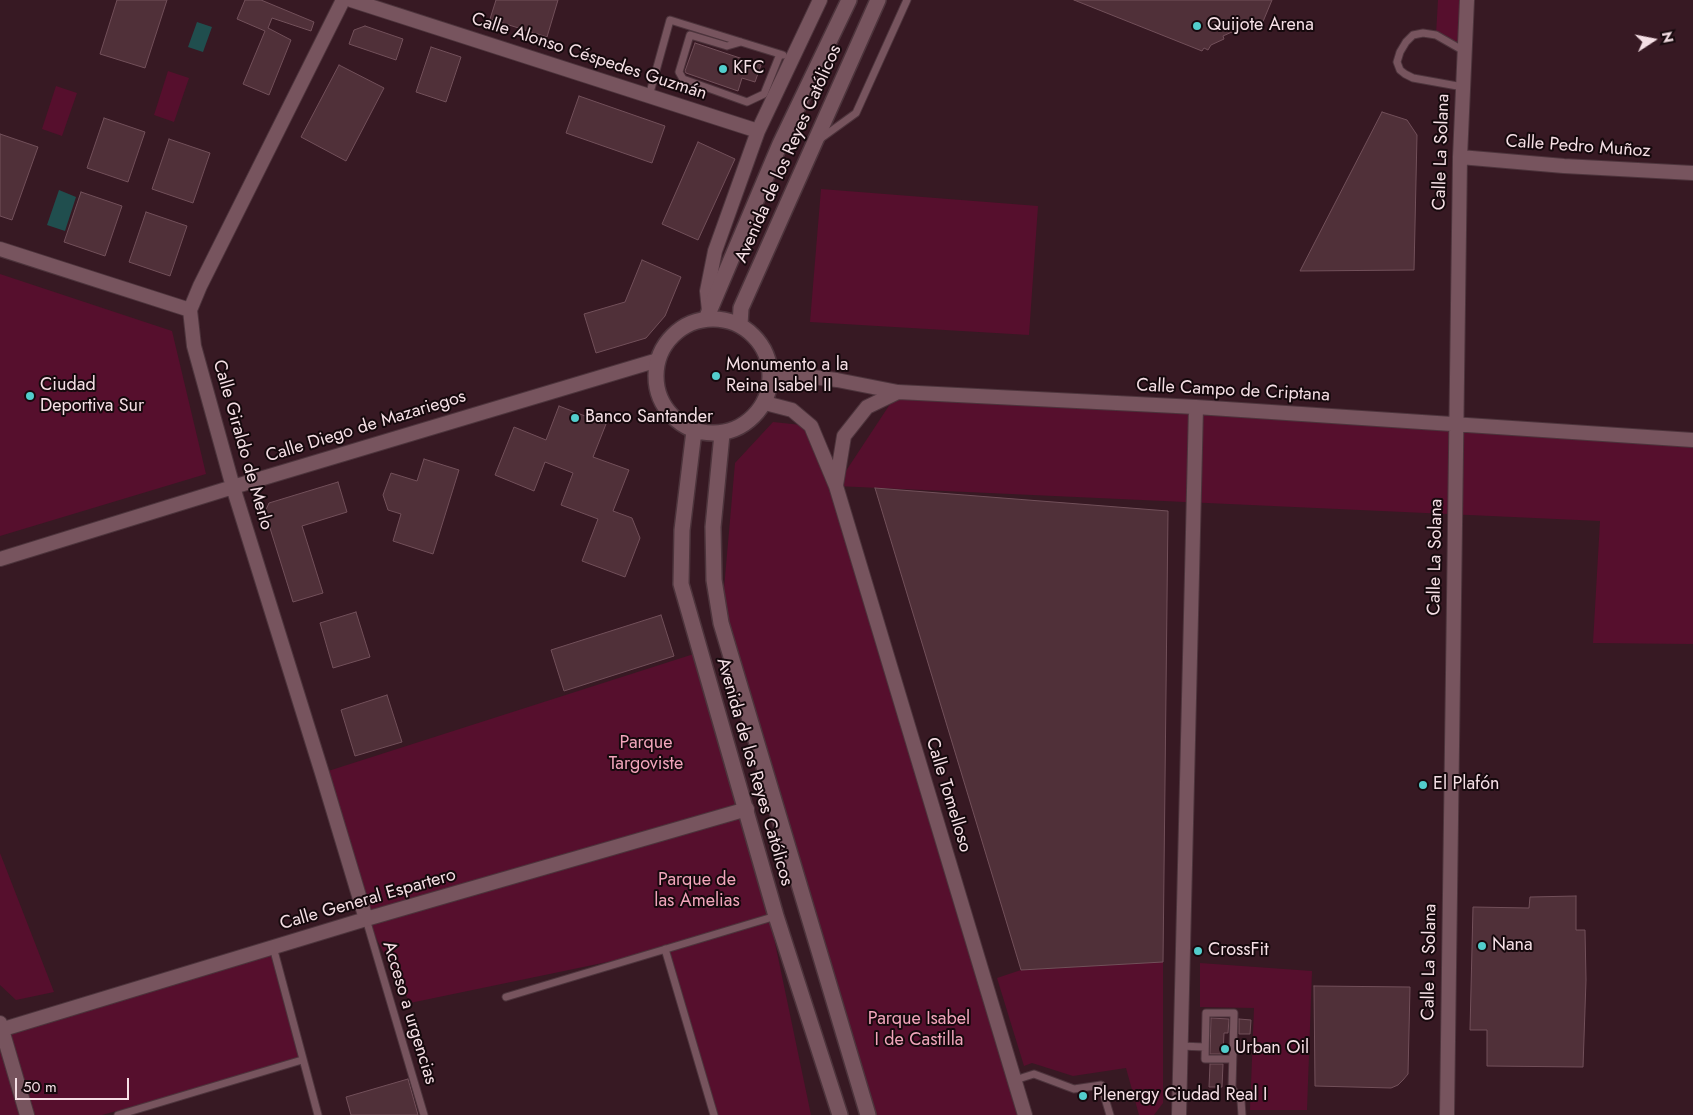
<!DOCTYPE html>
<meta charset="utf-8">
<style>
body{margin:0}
#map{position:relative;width:1693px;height:1115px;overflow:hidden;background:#371923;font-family:Jost,sans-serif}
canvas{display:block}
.north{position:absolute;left:1628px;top:15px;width:50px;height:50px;-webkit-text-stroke:4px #16090d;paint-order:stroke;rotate:79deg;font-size:14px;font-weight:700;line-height:20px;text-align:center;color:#f5dfe5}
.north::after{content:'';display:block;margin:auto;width:18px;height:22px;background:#f5dfe5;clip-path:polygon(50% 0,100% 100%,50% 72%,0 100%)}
.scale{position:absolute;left:15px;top:1078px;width:114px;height:22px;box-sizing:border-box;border:2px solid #f5dfe5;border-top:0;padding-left:6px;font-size:15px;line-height:18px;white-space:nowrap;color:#f5dfe5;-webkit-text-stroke:4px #16090d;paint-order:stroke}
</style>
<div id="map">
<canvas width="1693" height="1115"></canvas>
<div class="north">N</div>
<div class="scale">50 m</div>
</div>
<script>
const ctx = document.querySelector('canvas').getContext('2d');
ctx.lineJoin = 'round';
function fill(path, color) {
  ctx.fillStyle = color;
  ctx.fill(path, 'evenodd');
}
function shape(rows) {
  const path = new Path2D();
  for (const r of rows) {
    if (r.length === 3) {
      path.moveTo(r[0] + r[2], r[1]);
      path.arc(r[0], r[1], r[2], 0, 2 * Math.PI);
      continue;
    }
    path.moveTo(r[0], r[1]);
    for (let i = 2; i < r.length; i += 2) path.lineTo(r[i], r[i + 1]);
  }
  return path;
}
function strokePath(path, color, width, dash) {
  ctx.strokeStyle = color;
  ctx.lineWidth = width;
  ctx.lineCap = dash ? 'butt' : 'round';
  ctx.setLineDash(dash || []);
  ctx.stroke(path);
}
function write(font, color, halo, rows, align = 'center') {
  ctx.font = font + ' Jost,sans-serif';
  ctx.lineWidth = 4;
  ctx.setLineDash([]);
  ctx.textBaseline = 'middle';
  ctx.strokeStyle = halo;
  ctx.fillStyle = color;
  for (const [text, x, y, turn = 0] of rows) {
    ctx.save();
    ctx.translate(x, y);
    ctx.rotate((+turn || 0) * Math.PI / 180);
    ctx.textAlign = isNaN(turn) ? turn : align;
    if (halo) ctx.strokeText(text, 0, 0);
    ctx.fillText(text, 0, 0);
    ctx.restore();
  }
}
fill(shape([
 [1438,0,1467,0,1464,51,1436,35],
 [168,71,189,78,174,122,154,115],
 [56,86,77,93,62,136,42,129],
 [821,189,1038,206,1029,335,810,322],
 [0,274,172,331,206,474,0,536],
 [898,392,1693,440,1693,644,1593,643,1600,521,836,486],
 [773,422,811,426,1020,1115,868,1115,721,623,735,463],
 [700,652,747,809,811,1115,714,1115,665,950,410,1003,366,919,322,773],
 [0,853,54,992,16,1000,0,985],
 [273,947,302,1060,102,1115,0,1115,0,1026],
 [1163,962,1163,1103,1154,1115,1139,1115,1126,1068,1073,1076,1032,1063,1024,1066,997,978,1021,970],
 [1200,963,1312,971,1307,1110,1250,1110,1254,1008,1200,1007]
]), '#560f2d');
fill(shape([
 [197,22,212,27,203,52,188,47],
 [59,190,76,197,65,231,47,225]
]), '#204e4e');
const building = shape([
 [117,0,167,0,145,68,100,54,117,0],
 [245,0,261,0,314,22,311,31,272,18,268,28,291,40,269,95,243,84,265,31,237,19,245,0],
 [496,0,558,0,547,37,490,19,496,0],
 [1074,0,1272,0,1262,24,1245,30,1243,27,1223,36,1224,39,1211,45,1208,50,1204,48,1202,51,1074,0],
 [365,26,403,39,396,60,349,44,354,30,365,26],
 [695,43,761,65,755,82,742,78,738,91,686,73,685,71,695,43],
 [431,47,461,57,446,102,416,92,431,47],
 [339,65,384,88,346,161,301,137,339,65],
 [579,96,665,126,652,163,566,133,579,96],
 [1382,112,1407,120,1417,135,1414,270,1300,271,1382,112],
 [104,118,145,132,128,182,87,168,104,118],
 [0,134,38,147,12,220,0,216,0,134],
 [169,139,210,153,193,203,152,189,169,139],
 [698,142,735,159,698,240,662,224,698,142],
 [81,192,122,206,105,256,64,242,81,192],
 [146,212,187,226,170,276,129,262,146,212],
 [642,260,681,277,665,316,646,338,596,353,584,314,625,302,642,260],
 [559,406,606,424,593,457,629,470,613,511,632,518,640,538,625,577,582,561,598,519,561,505,573,473,545,462,534,491,495,475,514,427,546,440,559,406],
 [424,459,459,470,433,554,393,541,401,514,388,510,383,495,391,473,417,481,424,459],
 [338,482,347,512,302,526,323,593,293,602,265,512,269,503,338,482],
 [875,488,1168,511,1163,962,1021,970,875,488],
 [356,612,370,657,333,668,320,623,356,612],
 [661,615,674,656,564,691,551,650,661,615],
 [387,695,402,742,355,756,341,710,387,695],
 [1576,896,1576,930,1585,930,1586,980,1583,1067,1487,1066,1487,1030,1470,1030,1473,907,1529,908,1530,897,1576,896],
 [1314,986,1410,987,1408,1074,1403,1080,1398,1085,1391,1088,1315,1086,1314,986],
 [1211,1018,1229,1019,1228,1033,1224,1033,1223,1054,1210,1054,1211,1018],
 [1239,1019,1251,1020,1250,1034,1239,1034,1239,1019],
 [1210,1064,1223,1064,1222,1087,1209,1087,1210,1064],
 [408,1079,418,1115,351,1115,346,1097,408,1079]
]);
fill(building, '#503039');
strokePath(building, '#72505a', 1);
const service = shape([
 [741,42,727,46,690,35,679,72,683,79,747,102,764,94,780,54],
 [1463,87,1413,78,1405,74,1400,70,1397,62,1400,52,1406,42,1413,35,1423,33,1436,35,1464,51],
 [649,96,670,20,783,55],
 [820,139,856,113,907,0],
 [366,919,424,1115],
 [273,947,318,1115],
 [665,949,714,1115],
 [506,997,776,916],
 [1180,1046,1205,1047],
 [1232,1059,1205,1059,1206,1013,1234,1013,1232,1088,1241,1101,1242,1115],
 [1015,1080,1034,1074,1074,1089,1101,1085,1110,1115],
 [118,1115,302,1060]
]);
const minor = shape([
 [343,0,200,286,190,310,194,346,233,487,322,773,366,919],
 [351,0,758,131],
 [1460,157,1564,166,1693,173],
 [0,249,190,310],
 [709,311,707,291,715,251,758,131,820,0],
 [771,372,837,380,898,392,1196,407,1693,440],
 [765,403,792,410,811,426,836,486,1025,1115],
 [836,485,844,436,867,407,898,392],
 [0,559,233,487,658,360],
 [0,1023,27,1115],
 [0,1030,366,919,747,809],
 [1179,1115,1196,407],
 [1447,1115,1460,157,1467,0]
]);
const secondary = shape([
 [713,376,57],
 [706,319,780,144,849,0],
 [740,325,741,308,878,0],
 [694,431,682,530,681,584,776,916,840,1115],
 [722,434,713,527,714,580,721,623,868,1115]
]);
strokePath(service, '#4d343c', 9);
strokePath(minor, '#4d343c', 16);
strokePath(secondary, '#4d343c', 18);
strokePath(service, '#77545e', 7);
strokePath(minor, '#77545e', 14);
strokePath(secondary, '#77545e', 15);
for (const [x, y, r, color] of [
 [1197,26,5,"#52cdcc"],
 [723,69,5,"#52cdcc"],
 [716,376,5,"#52cdcc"],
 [30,396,5,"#52cdcc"],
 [575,418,5,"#52cdcc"],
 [1423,785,5,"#52cdcc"],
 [1482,946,5,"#52cdcc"],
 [1198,951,5,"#52cdcc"],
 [1225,1049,5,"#52cdcc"],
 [1083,1096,5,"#52cdcc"]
]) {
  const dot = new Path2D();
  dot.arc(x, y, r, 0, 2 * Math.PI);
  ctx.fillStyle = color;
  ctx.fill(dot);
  strokePath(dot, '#16090d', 2);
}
write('18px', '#f5dfe5', '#16090d', [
 ["Quijote Arena",1207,26],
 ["KFC",733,69],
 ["Monumento a la",726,366],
 ["Reina Isabel II",726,387],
 ["Ciudad",40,386],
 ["Deportiva Sur",40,407],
 ["Banco Santander",585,418],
 ["El Plafón",1433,785],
 ["Nana",1492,946],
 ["CrossFit",1208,951],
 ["Urban Oil",1235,1049],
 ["Plenergy Ciudad Real I",1093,1096]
], 'left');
write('18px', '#f5dfe5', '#16090d', [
 ["Calle Alonso Céspedes Guzmán",589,57,18],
 ["Calle Pedro Muñoz",1578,147,4],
 ["Calle La Solana",1442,152,-88],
 ["Avenida de los Reyes Católicos",789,154,-66],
 ["Calle Campo de Criptana",1233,391,3],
 ["Calle Diego de Mazariegos",366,427,-17],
 ["Calle Giraldo de Merlo",242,445,74],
 ["Calle La Solana",1436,557,-89],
 ["Avenida de los Reyes Católicos",754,772,74],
 ["Calle Tomelloso",948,795,73],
 ["Calle General Espartero",368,900,-16],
 ["Calle La Solana",1430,962,-89],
 ["Acceso a urgencias",409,1013,73]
]);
write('18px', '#f1a5bb', '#16090d', [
 ["Parque",646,744],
 ["Targoviste",646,765],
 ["Parque de",697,881],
 ["las Amelias",697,902],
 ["Parque Isabel",919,1020],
 ["I de Castilla",919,1041]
]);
</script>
